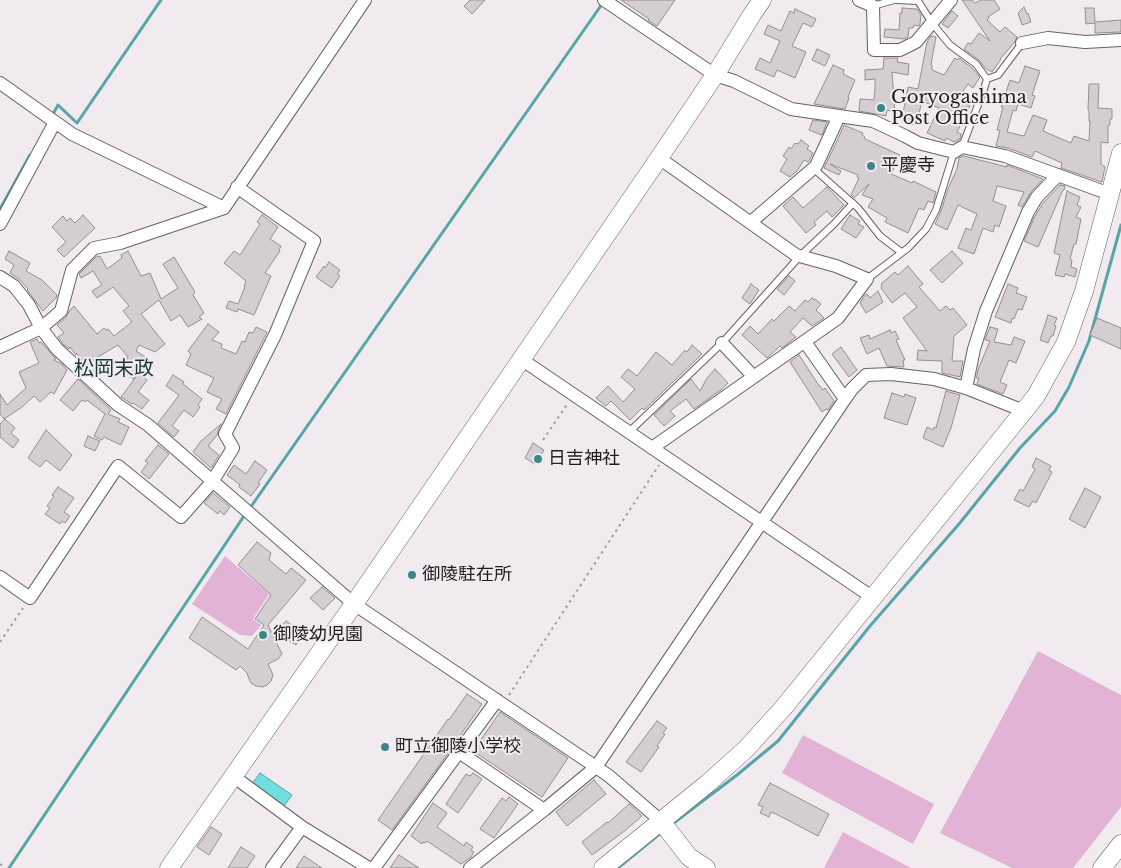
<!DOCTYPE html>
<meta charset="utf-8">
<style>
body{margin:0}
canvas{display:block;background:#f1ebef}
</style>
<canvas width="1121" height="868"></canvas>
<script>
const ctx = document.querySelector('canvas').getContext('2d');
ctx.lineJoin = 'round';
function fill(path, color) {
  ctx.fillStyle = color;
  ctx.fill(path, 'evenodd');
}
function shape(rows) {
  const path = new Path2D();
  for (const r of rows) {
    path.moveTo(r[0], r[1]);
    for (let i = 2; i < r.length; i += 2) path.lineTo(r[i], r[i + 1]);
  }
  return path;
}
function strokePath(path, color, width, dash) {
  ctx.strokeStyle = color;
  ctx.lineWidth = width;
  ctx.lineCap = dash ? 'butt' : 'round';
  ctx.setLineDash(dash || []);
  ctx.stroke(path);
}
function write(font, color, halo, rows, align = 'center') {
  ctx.font = font + ' "Libre Baskerville","Noto Sans JP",serif';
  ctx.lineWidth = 4;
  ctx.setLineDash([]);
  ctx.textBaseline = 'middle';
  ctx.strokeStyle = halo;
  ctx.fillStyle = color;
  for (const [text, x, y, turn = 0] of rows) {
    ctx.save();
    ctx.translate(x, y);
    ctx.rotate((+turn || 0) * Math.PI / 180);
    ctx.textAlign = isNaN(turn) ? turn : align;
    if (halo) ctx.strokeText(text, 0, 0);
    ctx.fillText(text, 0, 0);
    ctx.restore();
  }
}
fill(shape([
 [225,556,269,594,253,619,261,625,252,636,240,635,192,604],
 [1038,651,1121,695,1121,807,1073,868,1012,868,940,833],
 [803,735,934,804,913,844,782,773],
 [843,832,911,868,824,868]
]), '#e3b3d5');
const water = shape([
 [260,773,292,795,284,806,252,784,260,773]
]);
fill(water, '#6fdfe1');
strokePath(water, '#57a5a6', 1);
strokePath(shape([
 [52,116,58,105,77,123,161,0],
 [0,209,30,155],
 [250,508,600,7,602,2],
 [671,825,737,775,778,741,870,626,959,524,1020,448,1055,411,1069,387,1089,341,1121,225],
 [9,868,246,513],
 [618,868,662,832]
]), '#57a5a6', 3);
const building = shape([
 [470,0,485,0,472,14,464,6,470,0],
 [621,0,675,0,657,26,648,20,649,19,621,0],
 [962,0,972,0,975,3,981,0,994,0,1000,9,988,17,989,18,987,20,1000,32,1005,27,1017,37,1014,43,1000,59,1001,59,992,72,985,68,979,60,964,49,968,43,971,44,979,33,990,41,962,0],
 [1024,7,1027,14,1028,13,1031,22,1022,25,1018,13,1024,7],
 [902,8,917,9,921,15,920,24,919,26,914,25,913,28,909,28,908,37,904,39,884,37,885,29,899,30,900,13,902,13,902,8],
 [1085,8,1094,8,1095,22,1121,20,1121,32,1095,33,1095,23,1086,24,1085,8],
 [795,9,816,19,812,27,803,23,792,46,806,52,795,78,777,70,774,77,755,69,760,58,770,63,780,41,764,34,768,25,781,31,790,11,794,13,795,9],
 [952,11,958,16,948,28,942,24,952,11],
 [931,36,936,37,931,64,932,66,932,70,944,75,955,58,957,60,959,58,972,68,980,77,973,88,968,84,957,100,970,106,957,132,961,134,960,139,954,142,946,138,945,141,927,133,939,108,922,101,916,125,904,123,906,114,903,113,908,87,918,89,927,42,931,36],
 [817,49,830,55,825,66,812,60,817,49],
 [884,58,898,58,897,62,909,64,908,75,892,72,895,112,887,110,886,116,859,111,860,99,874,100,875,88,875,79,865,80,865,70,883,69,884,58],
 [833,65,844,70,843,74,855,80,848,97,849,98,845,109,814,104,833,65],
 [1025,66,1040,71,1032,95,1035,96,1031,108,1018,104,1016,111,1013,110,1007,132,1024,136,1033,115,1047,120,1043,131,1071,143,1074,136,1089,141,1090,121,1089,121,1089,111,1088,110,1089,84,1099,84,1098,108,1112,109,1112,119,1110,119,1110,125,1108,125,1108,143,1101,142,1101,164,1105,167,1102,182,1061,168,1062,163,1035,151,1032,157,1008,148,996,146,1000,130,997,130,1003,107,1001,107,1010,80,1019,83,1025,66],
 [813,120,827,122,822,135,809,130,813,120],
 [844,125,863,133,862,135,865,137,864,138,867,140,900,155,891,174,912,183,913,181,936,192,933,203,928,201,924,210,919,208,908,233,885,222,887,218,868,207,873,199,862,195,869,184,854,198,851,195,859,178,857,177,858,175,830,164,841,171,839,175,824,168,837,141,844,125],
 [801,140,809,146,807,149,813,153,809,161,808,162,804,160,797,171,790,177,780,171,787,159,783,156,789,147,791,149,795,143,798,144,801,140],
 [964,156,1007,167,1007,165,1043,179,1031,192,1022,207,1018,205,1024,192,997,186,993,201,1006,206,999,227,995,225,993,232,983,228,974,254,958,248,966,228,971,230,977,214,958,205,947,230,935,224,941,211,948,189,957,169,959,158,964,156],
 [1060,185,1065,186,1064,190,1063,190,1038,247,1024,241,1035,216,1044,202,1060,185],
 [827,187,844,205,832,217,827,211,814,222,816,225,806,233,783,206,793,197,803,208,827,187],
 [1067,191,1080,197,1077,205,1081,207,1076,217,1081,219,1076,244,1074,244,1070,259,1072,260,1071,267,1077,269,1075,277,1065,274,1064,277,1055,275,1060,255,1054,253,1067,191],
 [83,215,95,228,64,257,57,250,66,242,52,227,63,216,67,221,70,218,75,223,83,215],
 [262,215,278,227,270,239,281,246,279,250,280,251,265,273,271,276,254,315,238,309,237,312,226,308,229,301,238,304,245,287,244,286,246,281,224,263,234,251,240,255,260,224,257,222,262,215],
 [850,215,860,221,858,224,864,227,856,238,841,229,850,215],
 [9,251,30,263,26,271,42,280,57,295,56,298,43,311,27,290,28,289,19,279,10,273,14,265,5,259,9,251],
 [128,251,141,276,150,273,161,299,178,288,163,264,174,257,195,292,193,295,204,313,199,317,202,319,188,327,180,315,171,321,159,300,141,314,165,344,155,352,139,345,136,351,147,358,145,359,150,366,139,374,147,380,138,392,149,400,142,409,133,403,132,404,121,397,136,377,133,379,120,369,128,357,118,345,96,358,106,369,98,376,86,364,76,353,76,355,70,347,69,349,63,344,58,337,64,333,57,325,66,317,70,310,74,306,97,334,104,328,106,330,108,329,114,336,132,322,123,311,129,306,113,287,97,298,92,291,102,285,93,271,81,278,79,274,96,257,100,256,107,269,122,258,121,255,128,251],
 [952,251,963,263,942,283,930,270,952,251],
 [329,262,340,270,337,274,340,276,332,288,316,277,324,266,325,268,329,262],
 [908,266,923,284,919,287,940,311,946,306,950,310,953,308,967,325,954,336,952,361,963,361,960,377,942,373,942,361,917,360,918,350,927,351,903,318,917,307,905,293,892,303,881,288,882,286,881,284,895,272,898,275,908,266],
 [789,276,795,281,784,295,777,289,789,276],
 [751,284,759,290,750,304,742,298,751,284],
 [1008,284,1018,288,1016,293,1027,297,1022,310,1018,309,1014,319,1012,318,1011,323,995,317,1008,284],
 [878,291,883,302,866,313,860,303,865,295,867,294,870,298,878,291],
 [812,298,814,300,815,299,821,304,816,310,824,318,812,326,803,318,790,332,796,337,782,348,780,346,767,358,742,335,750,326,758,334,772,319,774,321,789,306,795,311,805,300,808,302,812,298],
 [1048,315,1057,318,1054,325,1056,326,1053,336,1051,336,1048,343,1040,340,1048,315],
 [1097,318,1121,328,1121,349,1090,335,1097,318],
 [208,324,219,332,212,340,222,344,221,348,236,354,242,341,245,342,249,332,253,333,256,327,267,332,226,414,216,409,222,399,207,392,214,378,186,365,191,354,188,351,208,324],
 [990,327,998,329,994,342,1011,345,1014,337,1025,341,1016,363,1009,360,1000,382,1007,385,1003,394,977,384,979,378,976,378,979,367,990,341,985,340,990,327],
 [890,330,891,333,895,331,899,339,896,340,905,360,903,360,904,367,887,366,879,348,867,354,860,338,869,335,870,339,890,330],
 [37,339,39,343,41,342,56,359,54,360,62,364,67,370,54,394,51,392,40,402,34,396,22,407,4,419,0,414,0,394,7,405,26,388,19,372,39,363,30,342,37,339],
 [692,345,702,354,644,410,642,408,630,420,611,401,606,406,596,398,608,386,623,402,635,389,621,377,628,369,637,376,656,352,672,365,685,350,687,352,692,345],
 [841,347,857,370,849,377,832,354,841,347],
 [799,355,818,384,823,390,825,388,834,401,828,410,826,409,822,412,790,362,799,355],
 [715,369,728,383,722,389,694,409,686,399,670,411,675,416,664,426,654,415,691,379,700,391,707,378,715,369],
 [173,375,184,382,183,384,202,399,198,405,200,407,193,417,184,410,172,426,179,431,174,437,158,423,179,395,166,386,173,375],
 [78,379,111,410,108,414,120,419,118,422,129,427,121,445,104,437,102,440,94,436,105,414,87,400,85,402,82,400,73,411,60,400,78,379],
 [946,391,960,395,951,428,943,447,923,438,927,427,933,430,934,427,936,428,946,391],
 [892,393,904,397,905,394,916,398,907,425,884,418,892,393],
 [5,419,15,428,11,433,19,440,13,448,0,437,0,424,5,419],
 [221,424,218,431,217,435,208,446,219,455,211,468,193,452,201,441,221,424],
 [46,430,72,455,60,471,46,460,40,467,28,458,46,430],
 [88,436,100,441,95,451,84,446,88,436],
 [533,443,544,450,535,464,525,458,533,443],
 [158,445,169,454,149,479,141,472,148,463,145,461,158,445],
 [1036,458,1051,466,1049,470,1052,472,1036,503,1033,501,1029,507,1014,500,1020,489,1023,491,1035,469,1032,467,1036,458],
 [255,461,267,470,258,483,260,484,251,496,239,487,240,485,227,475,234,465,246,474,255,461],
 [58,487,74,498,64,512,70,516,65,523,62,521,60,524,45,514,50,508,47,506,54,496,52,495,58,487],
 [1085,488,1101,497,1085,528,1069,519,1085,488],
 [213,493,230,507,224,515,220,511,218,514,204,503,213,493],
 [257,542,271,553,269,560,286,574,291,568,306,580,268,625,282,654,278,659,268,664,273,675,271,681,267,685,263,687,256,686,251,683,249,679,247,673,240,666,236,670,189,638,202,617,248,649,264,625,255,619,271,595,238,565,257,542],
 [322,587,335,598,323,610,310,598,322,587],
 [286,621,304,634,296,645,275,632,286,621],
 [467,694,482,704,446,756,392,830,378,820,448,719,449,720,467,694],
 [500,712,568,758,542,797,473,751,500,712],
 [657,721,667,728,663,733,665,734,657,746,659,747,641,772,626,762,657,721],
 [473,773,482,779,458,813,446,804,466,774,470,776,473,773],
 [594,780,606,794,567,826,556,812,594,780],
 [770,783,829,814,818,836,776,814,771,812,769,817,760,813,763,807,758,805,770,783],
 [509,797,518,804,494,838,480,829,502,798,506,801,509,797],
 [433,803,447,813,437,827,464,846,466,842,473,847,471,850,474,852,471,857,461,864,427,841,425,843,423,842,422,844,411,836,433,803],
 [629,804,642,816,622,833,592,855,582,842,607,822,608,823,629,804],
 [211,827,222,834,209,855,197,847,211,827],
 [241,847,255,856,247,868,228,868,241,847],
 [399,855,419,868,390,868,399,855],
 [304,856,322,868,296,868,304,856]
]);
fill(building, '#d4ced2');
strokePath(building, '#928e91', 1);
const lane = shape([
 [897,0,918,1,932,23,950,45,976,64,987,79,984,89,962,147],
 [873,6,894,0],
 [987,79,998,75,1022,43],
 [813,168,858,208,880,236,901,252],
 [867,279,908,248,926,229,936,210,954,152],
 [629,432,722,343,800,256,834,224,853,203]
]);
const street = shape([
 [604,0,715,75,734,81,791,109,873,121,905,136,918,143,954,152,962,147,1005,156,1110,194],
 [859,0,873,6,874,50,900,50,916,42,951,0],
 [1022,43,1048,38,1085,42,1121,40],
 [0,83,72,134,224,208],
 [751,222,816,166,839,116],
 [0,224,55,122],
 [0,277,14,286,29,305,41,328,57,349,118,405,148,425,354,604,596,767,609,776,661,821],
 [805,342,845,399],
 [722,343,754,377],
 [0,347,41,328,61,311,72,270,94,248,120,243,224,208,365,0],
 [521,359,872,597],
 [966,388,974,349,986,311,1028,212,1037,197,1058,175],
 [652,448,838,318,867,279,836,266,796,255,659,158],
 [0,577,30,598,118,466,181,517,212,482,233,448,225,434,275,335,314,241,237,187],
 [459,752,544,810],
 [233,776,302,827,369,868],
 [272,868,302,827],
 [374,868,497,700],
 [470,868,544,810,596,767,845,399,852,389,866,375,891,374,934,379,966,388,1024,411]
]);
const secondary = shape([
 [661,821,689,857,706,868],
 [169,868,354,604,659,158,715,75,753,13,762,0],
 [603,868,707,784,746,749,784,707,974,473,1036,396,1066,342,1084,291,1121,153],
 [1102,868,1121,844]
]);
strokePath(lane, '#666164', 8);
strokePath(street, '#666164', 14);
strokePath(secondary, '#666164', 19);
strokePath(shape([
 [543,440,568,403],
 [0,642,23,608],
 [509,695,659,465],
 [0,864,5,868]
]), '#a19d9f', 2, [2.5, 4]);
strokePath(lane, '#fff', 6);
strokePath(street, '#fff', 12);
strokePath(secondary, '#fff', 18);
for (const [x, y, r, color] of [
 [881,108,5,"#3d8586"],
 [871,166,5,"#3d8586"],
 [538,459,5,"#3d8586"],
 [412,575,5,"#3d8586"],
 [263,635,5,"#3d8586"],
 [385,747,5,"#3d8586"]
]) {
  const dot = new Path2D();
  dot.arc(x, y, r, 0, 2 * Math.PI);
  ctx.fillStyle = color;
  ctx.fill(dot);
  strokePath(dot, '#f1ebef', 2);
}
write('18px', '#1f1d1e', '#f1ebef', [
 ["Goryogashima",891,98],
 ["Post Office",891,119],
 ["平慶寺",881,166],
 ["日吉神社",548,459],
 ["御陵駐在所",422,575],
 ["御陵幼児園",273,635],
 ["町立御陵小学校",395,747]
], 'left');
write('20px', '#143737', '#f1ebef', [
 ["松岡末政",114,369]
]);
</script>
